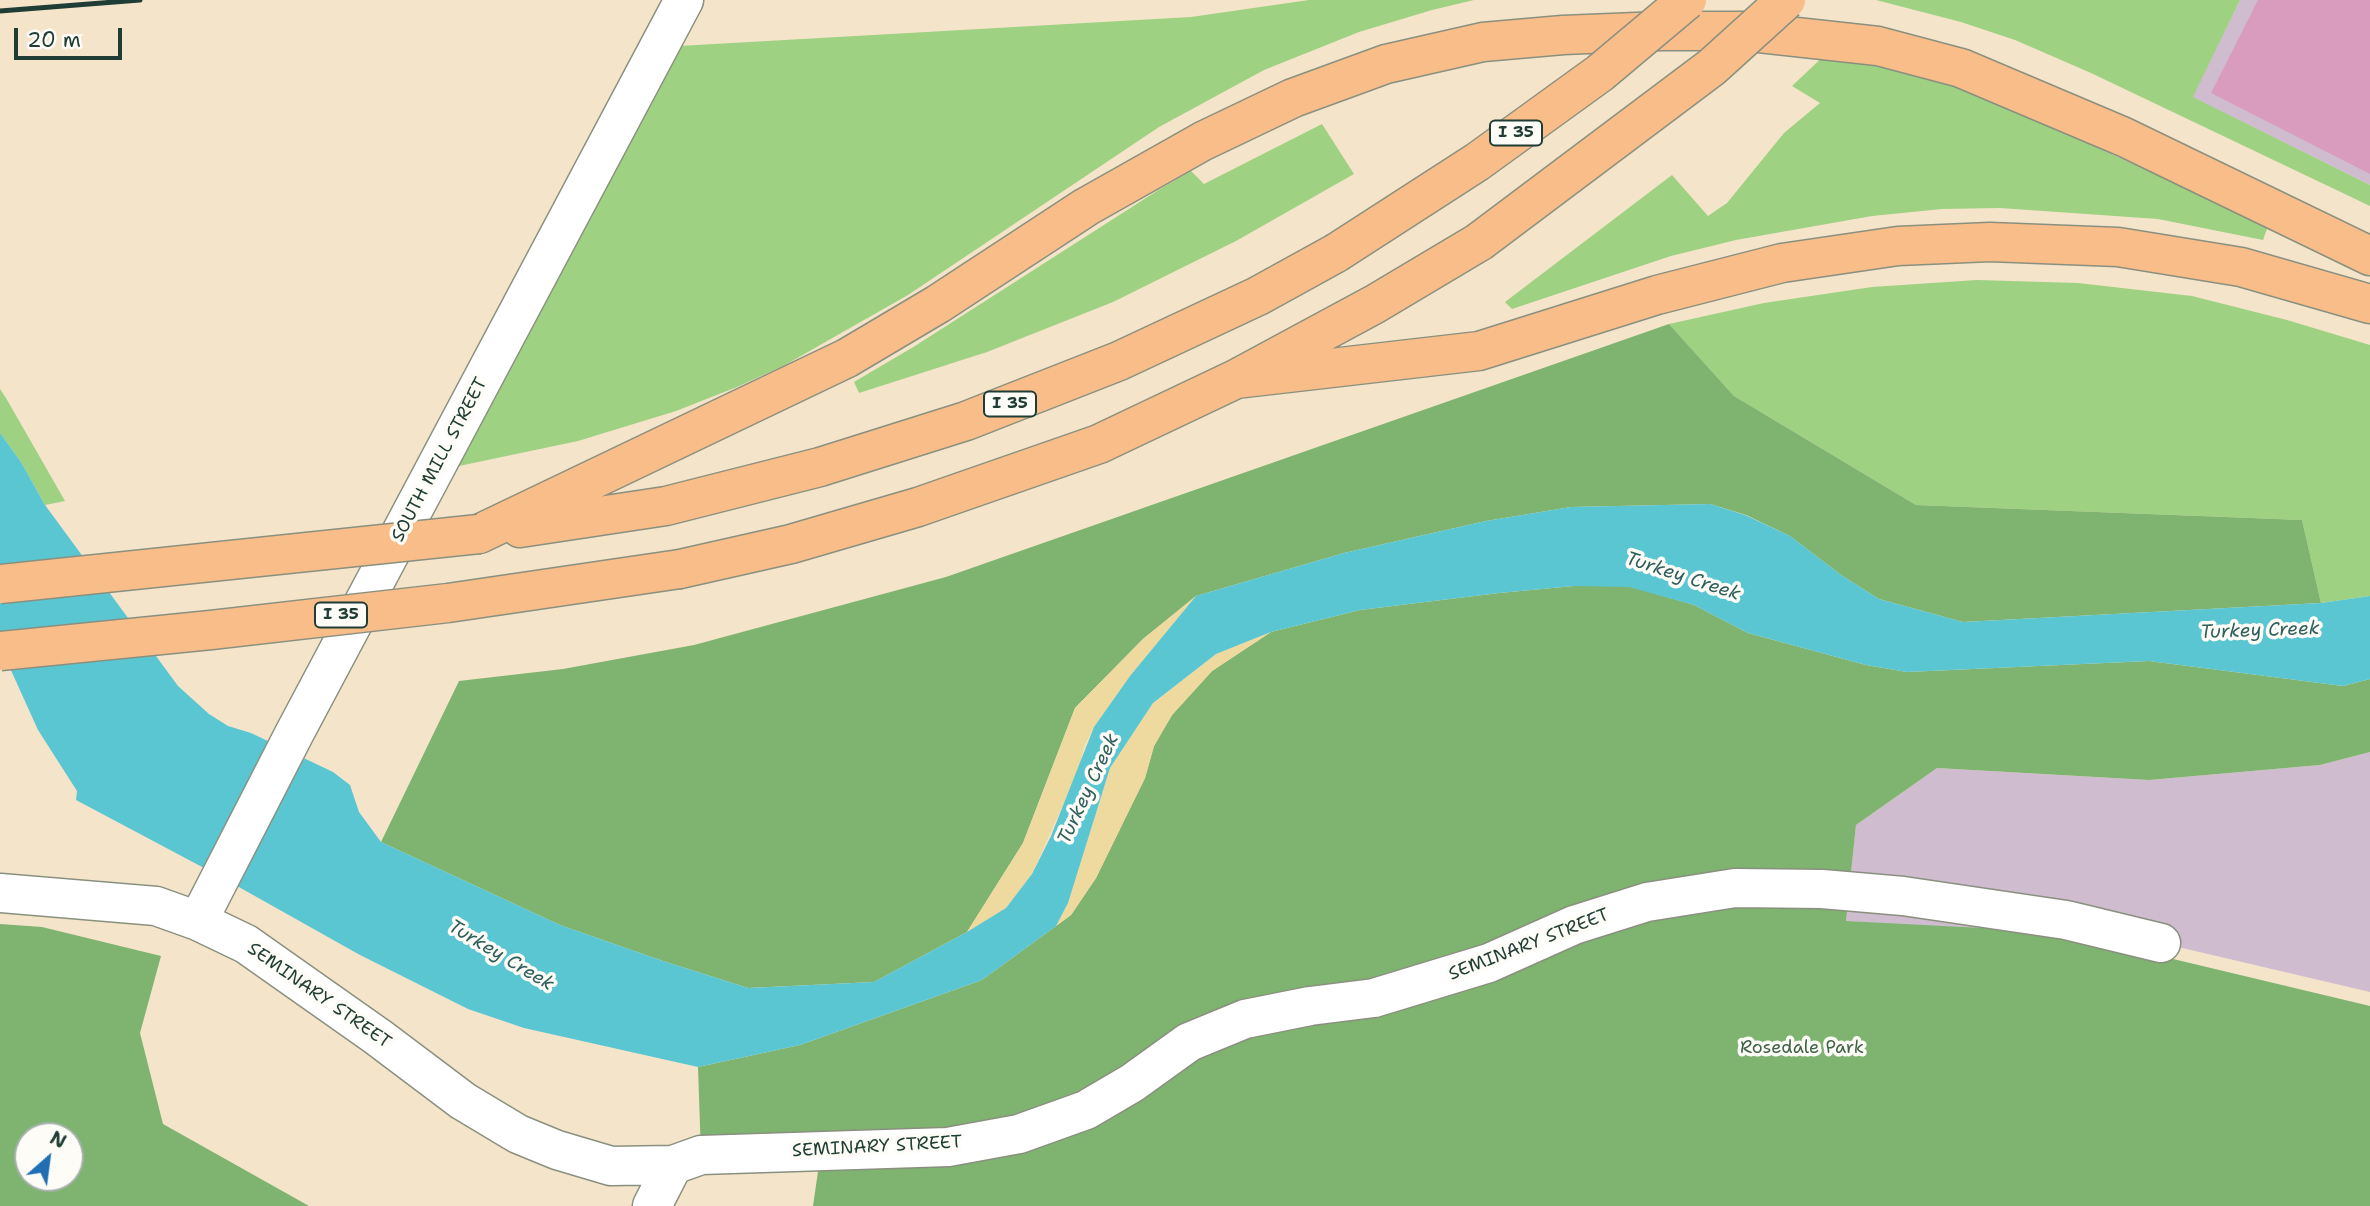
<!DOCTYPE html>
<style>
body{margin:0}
#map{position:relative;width:2370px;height:1206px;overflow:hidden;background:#f4e4ca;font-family:"Shantell Sans",sans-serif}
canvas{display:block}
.north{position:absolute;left:14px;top:1122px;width:70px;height:70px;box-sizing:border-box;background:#fdfcf7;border:2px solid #a4b0a9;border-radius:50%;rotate:28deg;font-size:19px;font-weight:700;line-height:28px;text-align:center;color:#1f3d34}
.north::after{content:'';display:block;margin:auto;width:24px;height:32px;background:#1f6fb2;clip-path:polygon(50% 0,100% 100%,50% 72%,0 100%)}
.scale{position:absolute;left:14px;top:28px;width:108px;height:32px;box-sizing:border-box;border:4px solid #1f3d34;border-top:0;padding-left:9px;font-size:21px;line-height:24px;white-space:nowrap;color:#1f3d34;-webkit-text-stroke:5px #fdfcf7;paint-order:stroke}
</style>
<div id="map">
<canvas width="2370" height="1206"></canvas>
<div class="north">N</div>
<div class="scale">20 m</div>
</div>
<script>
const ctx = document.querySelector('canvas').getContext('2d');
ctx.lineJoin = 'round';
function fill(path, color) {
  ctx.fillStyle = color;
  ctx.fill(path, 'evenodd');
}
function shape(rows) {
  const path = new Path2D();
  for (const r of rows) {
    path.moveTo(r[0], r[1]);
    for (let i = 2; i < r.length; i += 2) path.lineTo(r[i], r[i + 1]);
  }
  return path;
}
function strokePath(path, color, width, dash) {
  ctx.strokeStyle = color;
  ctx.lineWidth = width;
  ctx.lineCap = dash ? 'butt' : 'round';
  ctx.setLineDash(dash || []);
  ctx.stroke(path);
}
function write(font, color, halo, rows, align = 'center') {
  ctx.font = font + ' "Shantell Sans",sans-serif';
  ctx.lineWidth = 7;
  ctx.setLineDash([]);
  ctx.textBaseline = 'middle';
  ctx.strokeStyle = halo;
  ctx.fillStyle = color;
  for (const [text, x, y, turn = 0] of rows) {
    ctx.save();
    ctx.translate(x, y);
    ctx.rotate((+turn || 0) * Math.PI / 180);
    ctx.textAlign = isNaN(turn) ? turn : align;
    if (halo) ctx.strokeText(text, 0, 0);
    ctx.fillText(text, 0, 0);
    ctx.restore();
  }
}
fill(shape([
 [2240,0,2370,0,2370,185,2192,97],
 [2370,752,2370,992,2161,943,1846,921,1856,825,1937,768,2149,780,2320,765]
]), '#cfbdcf');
fill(shape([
 [1309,0,1474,0,1432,10,1359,32,1264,70,1159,127,908,295,785,365,737,387,676,411,578,441,459,466,679,46,1191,17],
 [1876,0,2240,0,2193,97,2370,185,2370,206,2091,73,2015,40,1961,22],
 [1827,53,1897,67,1985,96,2268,226,2263,240,2158,219,2000,208,1942,209,1872,216,1736,240,1671,256,1512,309,1505,302,1672,175,1708,216,1727,203,1784,133,1820,103,1792,86],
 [1322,124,1354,174,1236,241,1113,302,987,352,859,393,854,382,915,346,1160,189,1191,171,1204,184],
 [1977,280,2078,283,2192,296,2287,320,2370,345,2370,596,2321,603,2302,520,1916,505,1734,396,1669,324,1764,303,1872,287],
 [0,389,6,398,65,501,45,505,21,462,0,433]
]), '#9ed182');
fill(shape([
 [1669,324,1734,396,1916,505,2302,520,2321,603,1963,622,1879,599,1841,575,1790,536,1746,515,1710,504,1571,507,1486,521,1344,553,1196,596,1143,639,1075,708,1023,843,967,932,874,982,748,988,663,961,560,925,381,842,459,681,563,669,694,645,946,577],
 [1574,586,1629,586,1694,605,1748,633,1866,665,1907,672,2149,661,2343,686,2370,679,2370,752,2320,765,2149,780,1937,768,1856,825,1846,921,2060,932,2370,1006,2370,1206,813,1206,821,1151,701,1155,698,1067,800,1045,982,980,1071,915,1096,878,1145,778,1154,746,1172,715,1212,671,1271,632,1360,610,1499,593],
 [0,924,42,927,161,956,140,1033,163,1124,309,1206,0,1206],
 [28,1136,70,1136,70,1178,28,1178]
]), '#7eb370');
fill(shape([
 [1196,596,1130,676,1094,727,1084,747,1079,769,1032,874,1006,908,967,932,1023,843,1075,708,1143,639],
 [1271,632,1212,671,1172,715,1154,746,1145,778,1096,878,1071,915,1056,926,1068,903,1110,768,1153,703,1216,654]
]), '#eeda9e');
fill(shape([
 [0,433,21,462,45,505,178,686,209,714,228,726,251,733,333,772,350,785,359,812,381,842,560,925,663,961,748,988,874,982,967,932,1006,908,1032,874,1051,836,1094,727,1130,676,1196,596,1344,553,1486,521,1571,507,1710,504,1745,515,1790,536,1841,575,1879,599,1963,622,2321,603,2370,596,2370,679,2343,686,2149,661,1907,672,1866,665,1748,633,1694,605,1629,587,1574,586,1499,593,1360,610,1271,632,1216,654,1153,703,1110,768,1068,903,1056,926,982,980,800,1045,698,1067,524,1028,468,1009,360,955,221,877,76,800,77,791,38,730,0,646]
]), '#5ac6d2');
fill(shape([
 [2258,0,2370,0,2370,174,2211,93]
]), '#d99cbe');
const street = shape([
 [0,893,156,906,198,921,246,944,378,1037,463,1101,518,1134,557,1150,611,1166,673,1165,701,1155,948,1147,1019,1134,1086,1110,1132,1083,1189,1042,1245,1019,1310,1006,1374,998,1489,963,1574,925,1647,902,1735,888,1822,889,1903,896,2066,920,2161,943],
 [198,921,294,734,684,0],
 [652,1206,673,1165]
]);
const highway = shape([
 [1236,379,1479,351,1657,295,1782,263,1898,246,1990,242,2118,247,2241,267,2370,304],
 [520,528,666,506,820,467,966,421,1119,361,1258,296,1336,253],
 [479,534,847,358,938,304,1086,207,1203,141,1293,98,1386,64,1483,42,1563,35,1661,31,1741,31,1878,46,1961,68,2124,137,2370,256],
 [680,569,791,544,918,507,1099,444,1236,379,1375,304,1479,242]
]);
strokePath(street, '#8a907f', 41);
strokePath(highway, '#8a907f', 41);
strokePath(street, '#fff', 38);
strokePath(highway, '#f8bd89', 38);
strokePath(shape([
 [0,11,140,0]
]), '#1f3d34', 5);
const highwayBridge = shape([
 [1479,242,1712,67,1786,0],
 [1336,253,1477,162,1600,73,1687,0],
 [0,584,479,534],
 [0,651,211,630,448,603,680,569]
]);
strokePath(highwayBridge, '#8a907f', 41, []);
strokePath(highwayBridge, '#f8bd89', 38);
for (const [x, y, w] of [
 [1516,133,52],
 [1010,404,52],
 [341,615,52]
]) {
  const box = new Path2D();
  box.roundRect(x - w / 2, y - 12.5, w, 25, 5);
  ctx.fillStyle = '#fdfcf7';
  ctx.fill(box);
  strokePath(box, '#1f3d34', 2);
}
write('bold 16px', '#1f3d34', null, [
 ["I 35",1516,133],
 ["I 35",1010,404],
 ["I 35",341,615]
]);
write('18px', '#1f3d34', '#fdfcf7', [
 ["SOUTH MILL STREET",440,460,-62],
 ["SEMINARY STREET",1529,945,-21],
 ["SEMINARY STREET",319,996,35],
 ["SEMINARY STREET",877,1147,-3]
]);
write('18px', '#3f6248', '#fdfcf7', [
 ["Rosedale Park",1802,1048]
]);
write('italic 19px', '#2e5f5c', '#fdfcf7', [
 ["Turkey Creek",1683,577,18],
 ["Turkey Creek",2260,631,-2],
 ["Turkey Creek",1089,789,-65],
 ["Turkey Creek",501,956,31]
]);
</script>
